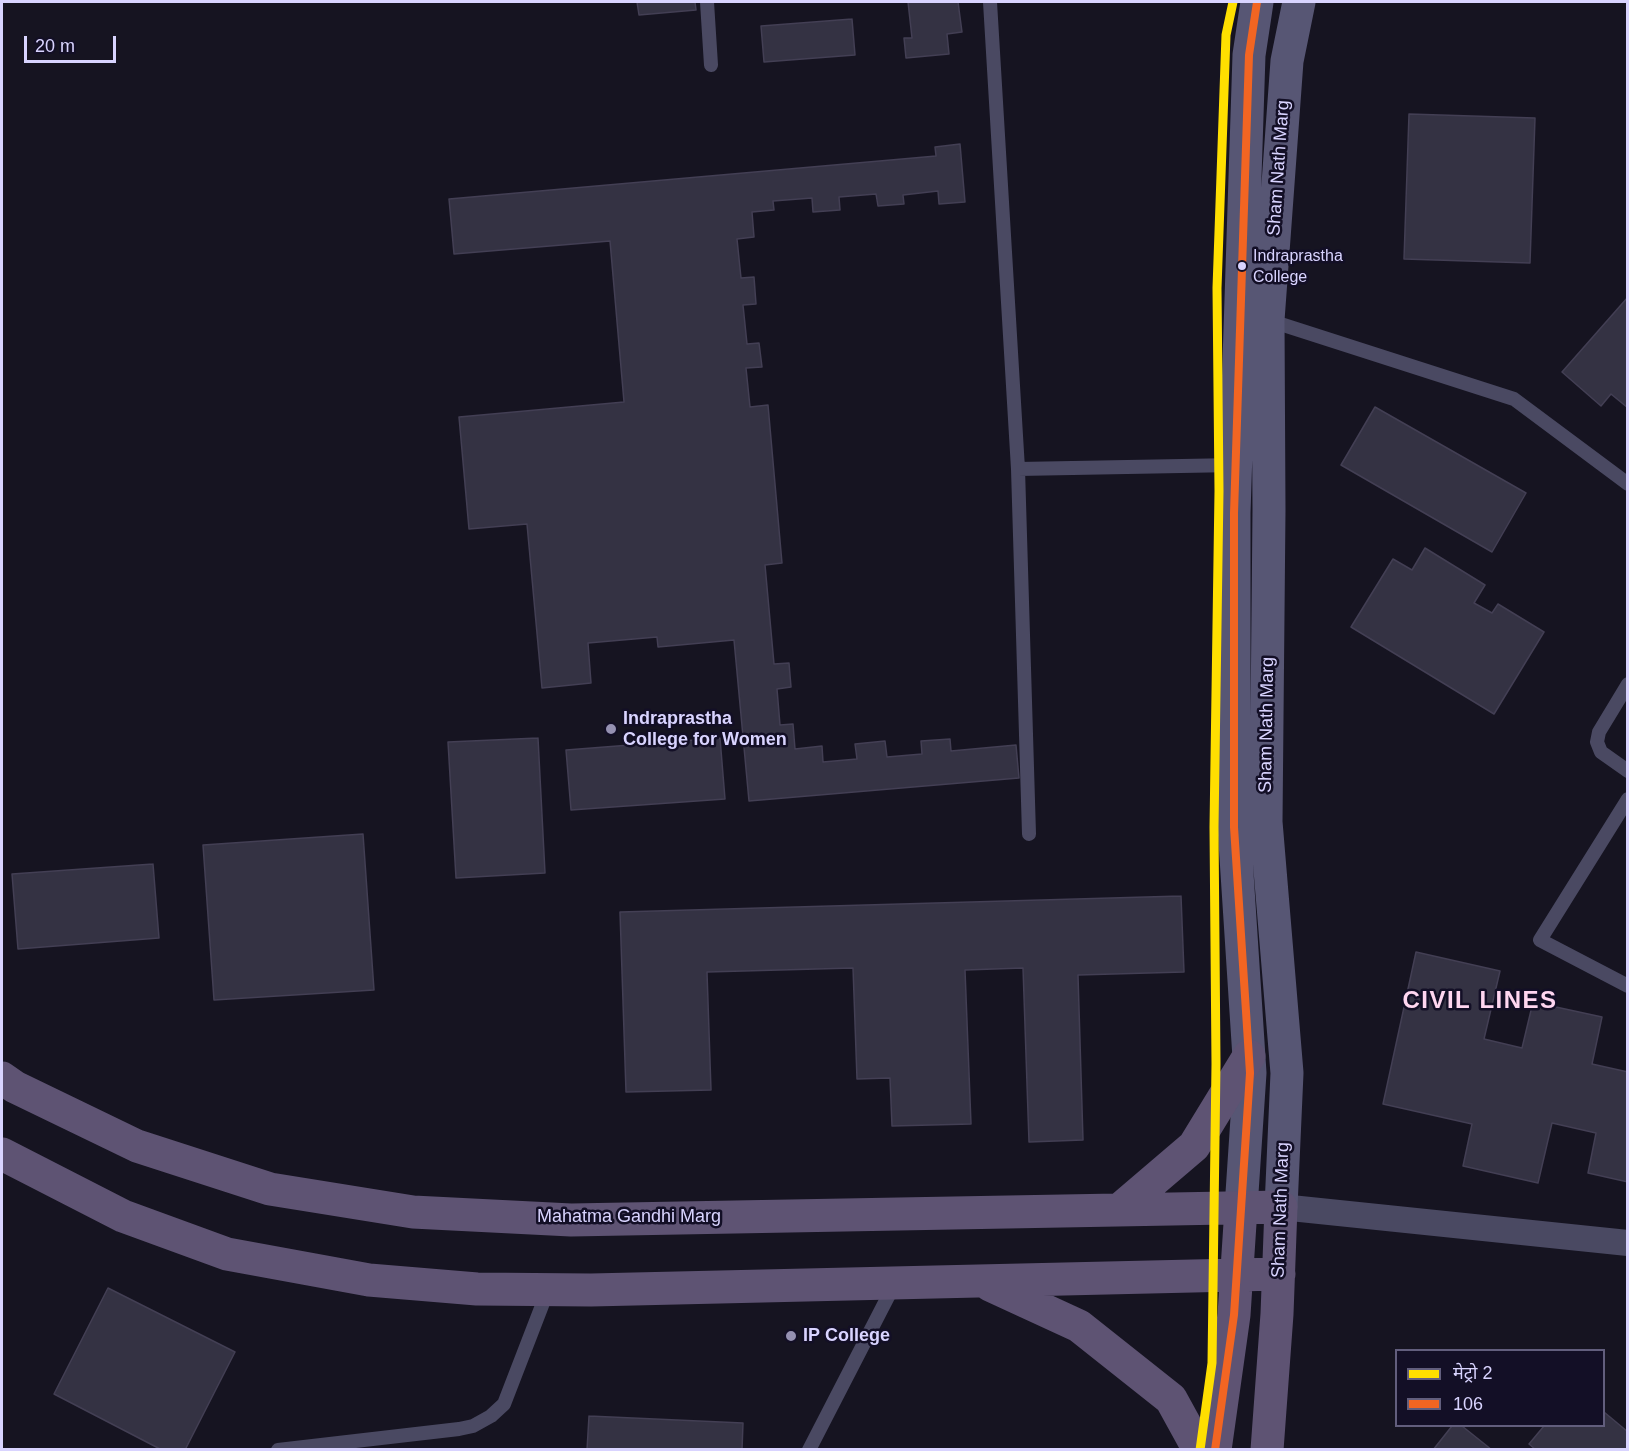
<!DOCTYPE html>
<meta charset="utf-8">
<style>
body{margin:0}
#map{position:relative;width:1629px;height:1451px;overflow:hidden;background:#161421;font-family:Helvetica,"Noto Sans Devanagari",sans-serif}
canvas{display:block}
.frame{position:absolute;inset:0;border:3px solid #d9d4ff;pointer-events:none}
.legend{position:absolute;left:1395px;top:1349px;width:210px;height:78px;box-sizing:border-box;background:#130f26;border:2px solid #625e7d;margin:0;padding:8px 10px;list-style:none;font-size:18px;color:#d9d4ff}
.legend li{display:flex;align-items:center;gap:12px;height:30px}
.legend b{width:30px;border:2px solid #625e7d}
.scale{position:absolute;left:24px;top:36px;width:92px;height:27px;box-sizing:border-box;border:3px solid #d9d4ff;border-top:0;padding-left:8px;font-size:18px;line-height:21px;white-space:nowrap;color:#d9d4ff;-webkit-text-stroke:4px #130f26;paint-order:stroke}
</style>
<div id="map">
<canvas width="1629" height="1451"></canvas>
<div class="frame"></div>
<ul class="legend">
<li><b style="height:8px;background:#ffdf00"></b>मेट्रो 2</li>
<li><b style="height:8px;background:#f26522"></b>106</li>
</ul>
<div class="scale">20 m</div>
</div>
<script>
const ctx = document.querySelector('canvas').getContext('2d');
ctx.lineJoin = 'round';
function fill(path, color) {
  ctx.fillStyle = color;
  ctx.fill(path, 'evenodd');
}
function shape(rows) {
  const path = new Path2D();
  for (const r of rows) {
    path.moveTo(r[0], r[1]);
    for (let i = 2; i < r.length; i += 2) path.lineTo(r[i], r[i + 1]);
  }
  return path;
}
function strokePath(path, color, width, dash) {
  ctx.strokeStyle = color;
  ctx.lineWidth = width;
  ctx.lineCap = dash ? 'butt' : 'round';
  ctx.setLineDash(dash || []);
  ctx.stroke(path);
}
function write(font, color, halo, rows, align = 'center') {
  ctx.font = font + ' Helvetica,sans-serif';
  ctx.lineWidth = 5;
  ctx.setLineDash([]);
  ctx.textBaseline = 'middle';
  ctx.strokeStyle = halo;
  ctx.fillStyle = color;
  for (const [text, x, y, turn = 0] of rows) {
    ctx.save();
    ctx.translate(x, y);
    ctx.rotate((+turn || 0) * Math.PI / 180);
    ctx.textAlign = isNaN(turn) ? turn : align;
    if (halo) ctx.strokeText(text, 0, 0);
    ctx.fillText(text, 0, 0);
    ctx.restore();
  }
}
const building = shape([
 [637,2,695,2,696,10,639,15,637,2],
 [908,2,958,2,962,32,947,34,949,54,906,58,904,38,912,38,908,2],
 [852,19,855,55,764,62,761,26,852,19],
 [1409,114,1535,118,1530,263,1404,259,1409,114],
 [960,144,965,202,939,204,938,191,903,195,904,204,878,206,876,194,839,197,840,210,813,212,812,198,773,201,774,210,752,212,754,237,737,239,741,278,754,277,756,304,743,305,747,344,759,343,762,367,746,368,750,407,768,405,782,563,765,565,774,664,789,663,791,687,777,689,780,725,793,724,795,749,822,746,823,762,857,759,855,744,885,741,887,757,922,754,921,741,950,739,951,751,1016,745,1019,778,749,801,734,640,658,647,657,637,588,643,591,683,542,688,527,524,469,529,459,417,624,402,610,241,454,254,449,199,936,156,935,147,960,144],
 [1628,297,1628,408,1611,394,1601,406,1562,372,1628,297],
 [1375,407,1526,493,1492,552,1341,465,1375,407],
 [1425,548,1485,585,1474,603,1492,613,1498,604,1544,632,1494,714,1351,627,1393,559,1412,570,1425,548],
 [538,738,545,873,456,878,448,742,538,738],
 [720,738,725,799,571,810,566,750,720,738],
 [363,834,374,990,214,1000,203,845,363,834],
 [153,864,159,938,18,949,12,874,153,864],
 [1181,896,1184,972,1078,975,1083,1140,1029,1142,1023,968,965,970,971,1124,892,1126,890,1078,857,1079,853,968,707,972,711,1090,626,1092,620,912,1181,896],
 [1416,952,1500,971,1484,1039,1522,1048,1533,1002,1602,1017,1592,1064,1628,1072,1628,1182,1588,1173,1596,1133,1552,1123,1538,1183,1463,1166,1472,1124,1383,1104,1416,952],
 [108,1288,235,1352,185,1450,162,1450,54,1394,108,1288],
 [1604,1412,1628,1432,1628,1450,1536,1450,1529,1444,1544,1426,1604,1426,1604,1412],
 [589,1416,743,1423,742,1450,587,1450,589,1416],
 [1452,1426,1462,1426,1492,1450,1433,1450,1452,1426]
]);
fill(building, '#343243');
strokePath(building, '#433f54', 1.5);
strokePath(shape([
 [707,2,711,65],
 [990,2,1018,469],
 [1268,320,1514,399,1628,484],
 [1628,684,1599,732,1597,742,1601,752,1628,771],
 [1628,799,1540,940,1628,986],
 [1029,834,1018,469,1236,465],
 [278,1450,459,1429,473,1426,491,1416,504,1404,548,1290],
 [809,1450,894,1285]
]), '#4a4962', 14);
strokePath(shape([
 [1281,1207,1628,1243]
]), '#4a4962', 26);
strokePath(shape([
 [1281,1207,1287,1073,1266,822,1269,510,1268,320,1287,61,1299,2],
 [1241,1208,1250,1073,1234,827,1234,513,1249,55,1257,2]
]), '#575674', 33);
strokePath(shape([
 [2,1078,15,1087,137,1146,270,1189,413,1212,571,1220,1281,1207,1277,1314,1267,1450],
 [2,1154,123,1216,227,1254,369,1280,477,1289,591,1290,1279,1274],
 [1119,1210,1194,1146,1249,1056],
 [990,1285,1079,1326,1171,1399,1199,1450],
 [1215,1450,1234,1315,1241,1208]
]), '#5e5373', 33);
strokePath(shape([
 [1215,1450,1234,1315,1250,1073,1234,827,1234,513,1249,55,1257,2]
]), '#f26522', 8);
strokePath(shape([
 [1200,1450,1212,1363,1216,1064,1214,827,1219,491,1217,288,1226,35,1233,2]
]), '#ffdf00', 9);
for (const [x, y, r, color] of [
 [1242,266,5,"#d9d4ff"],
 [611,729,6,"#9591b1"],
 [791,1336,6,"#9591b1"]
]) {
  const dot = new Path2D();
  dot.arc(x, y, r, 0, 2 * Math.PI);
  ctx.fillStyle = color;
  ctx.fill(dot);
  strokePath(dot, '#130f26', 2);
}
write('16px', '#d9d4ff', '#130f26', [
 ["Indraprastha",1253,257],
 ["College",1253,278]
], 'left');
write('18px', '#d9d4ff', '#130f26', [
 ["Sham Nath Marg",1279,168,-86],
 ["Sham Nath Marg",1267,725,-89],
 ["Sham Nath Marg",1281,1210,-88],
 ["Mahatma Gandhi Marg",629,1217]
]);
write('bold 18px', '#d9d4ff', '#130f26', [
 ["Indraprastha",623,719],
 ["College for Women",623,740],
 ["IP College",803,1336]
], 'left');
ctx.letterSpacing = '1.5px';
write('bold 24px', '#ffd6f0', '#130f26', [
 ["CIVIL LINES",1480,1001]
]);
ctx.letterSpacing = '0px';
</script>
